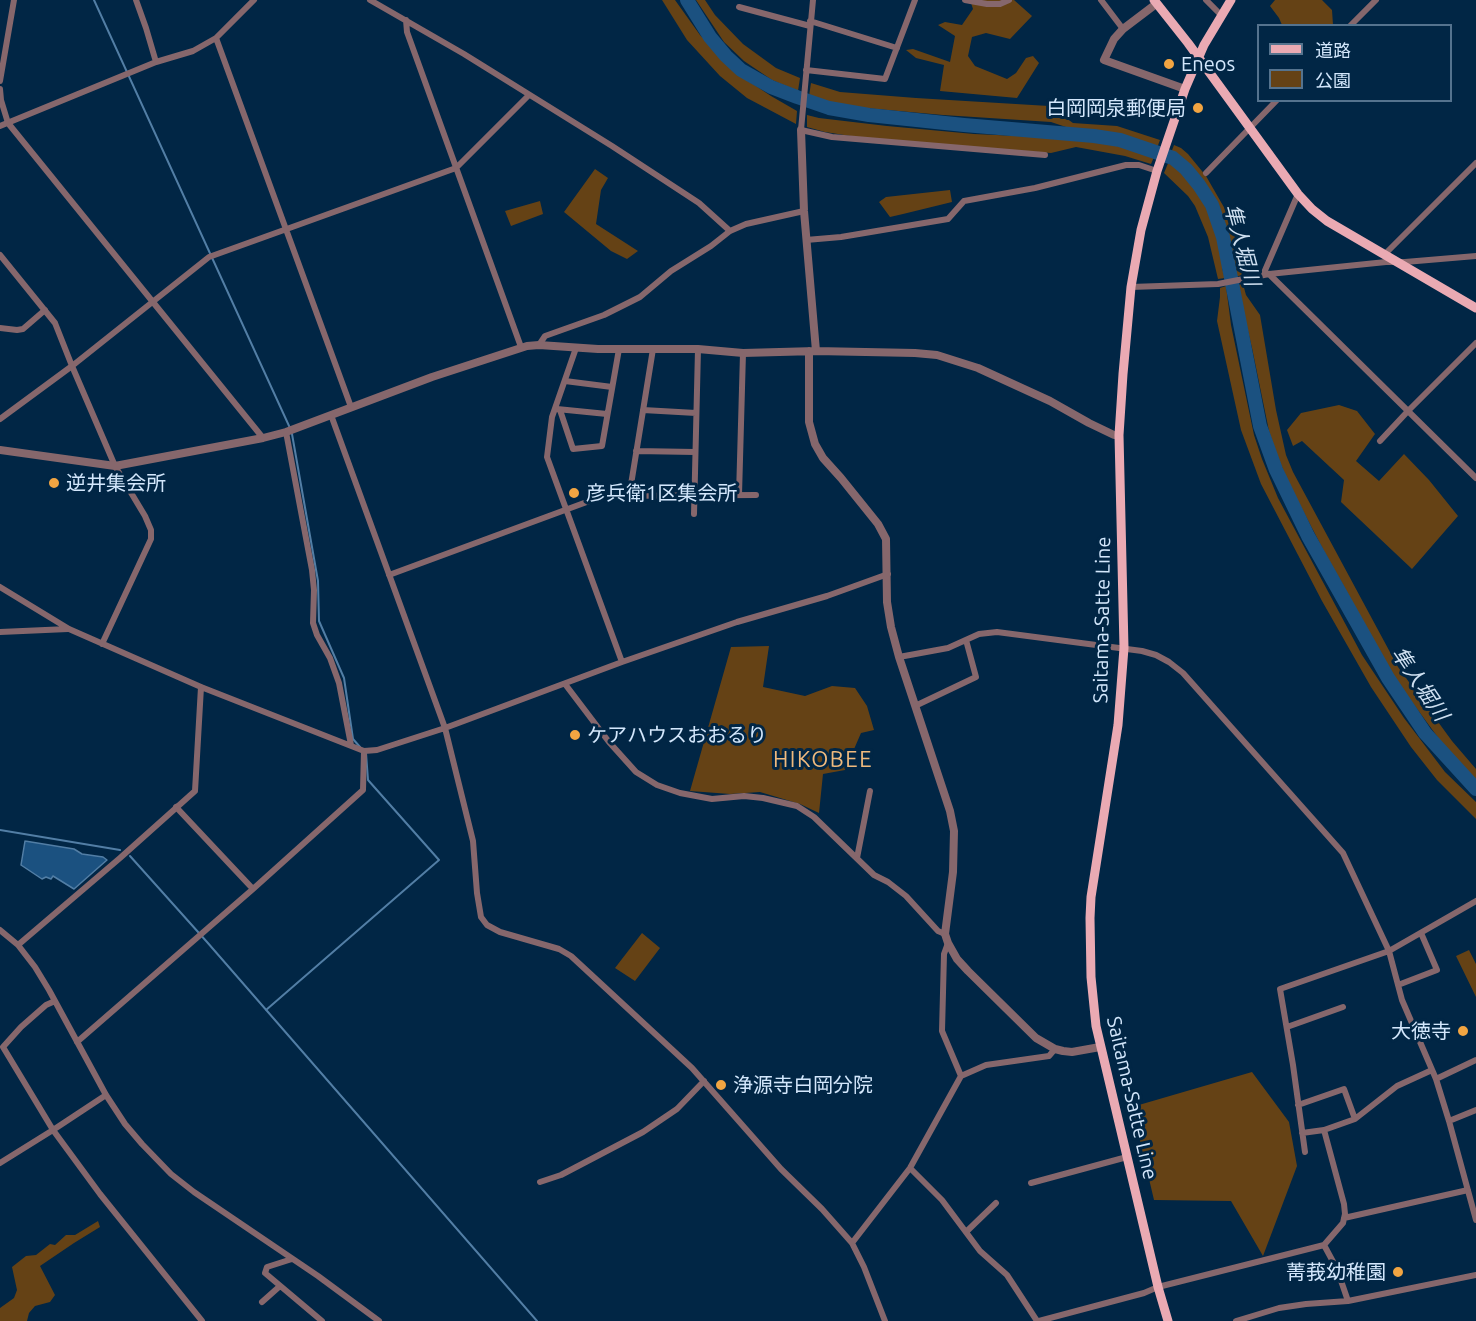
<!DOCTYPE html>
<meta charset="utf-8">
<style>
body{margin:0}
#map{position:relative;width:1476px;height:1321px;overflow:hidden;background:#012645;font-family:Ubuntu,"Noto Sans JP",sans-serif}
canvas{display:block}
.legend{position:absolute;left:1257px;top:24px;width:195px;height:78px;box-sizing:border-box;background:#012645;border:2px solid #55738e;margin:0;padding:8px 10px;list-style:none;font-size:18px;color:#d3e7fc}
.legend li{display:flex;align-items:center;gap:12px;height:30px}
.legend b{width:30px;border:2px solid #55738e}
</style>
<div id="map">
<canvas width="1476" height="1321"></canvas>
<ul class="legend">
<li><b style="height:8px;background:#eaaab3"></b>道路</li>
<li><b style="height:16px;background:#654215"></b>公園</li>
</ul>
</div>
<script>
const ctx = document.querySelector('canvas').getContext('2d');
ctx.lineJoin = 'round';
function fill(path, color) {
  ctx.fillStyle = color;
  ctx.fill(path, 'evenodd');
}
function shape(rows) {
  const path = new Path2D();
  for (const r of rows) {
    path.moveTo(r[0], r[1]);
    for (let i = 2; i < r.length; i += 2) path.lineTo(r[i], r[i + 1]);
  }
  return path;
}
function strokePath(path, color, width, dash) {
  ctx.strokeStyle = color;
  ctx.lineWidth = width;
  ctx.lineCap = dash ? 'butt' : 'round';
  ctx.setLineDash(dash || []);
  ctx.stroke(path);
}
function write(font, color, halo, rows, align = 'center') {
  ctx.font = font + ' Ubuntu,"Noto Sans JP",sans-serif';
  ctx.lineWidth = 6;
  ctx.setLineDash([]);
  ctx.textBaseline = 'middle';
  ctx.strokeStyle = halo;
  ctx.fillStyle = color;
  for (const [text, x, y, turn = 0] of rows) {
    ctx.save();
    ctx.translate(x, y);
    ctx.rotate((+turn || 0) * Math.PI / 180);
    ctx.textAlign = isNaN(turn) ? turn : align;
    if (halo) ctx.strokeText(text, 0, 0);
    ctx.fillText(text, 0, 0);
    ctx.restore();
  }
}
fill(shape([
 [662,0,675,0,700,35,738,74,771,96,797,111,796,124,747,98,720,76,687,40],
 [696,0,705,0,715,15,743,44,776,68,800,78,798,91,772,80,744,61,724,42],
 [970,0,1014,0,1032,16,1010,39,986,33,972,37,968,56,975,66,1007,79,1016,73,1026,58,1033,56,1039,63,1017,98,940,91,944,65,916,58,906,50,913,49,950,62,955,36,938,25,945,22,962,25,973,9],
 [1275,0,1322,0,1332,10,1333,25,1282,25,1279,18,1270,6],
 [811,83,840,92,916,98,1049,106,1073,123,1117,126,1160,140,1157,148,1125,136,1091,129,1072,129,1051,122,943,115,843,106,809,96],
 [807,115,819,118,887,126,974,134,1084,139,1113,144,1154,157,1151,164,1125,156,1076,147,1051,153,870,139,825,132,807,127],
 [1174,145,1181,148,1188,154,1206,176,1229,216,1236,240,1242,275,1235,277,1225,231,1216,208,1202,184,1183,161,1171,153],
 [1169,161,1175,164,1185,174,1208,207,1222,250,1222,268,1225,278,1218,279,1208,237,1195,206,1188,196,1164,173],
 [595,169,608,178,601,190,596,224,638,251,627,259,611,251,564,212],
 [950,190,952,202,903,214,890,217,879,202,886,197],
 [540,201,543,214,511,226,505,211],
 [1243,284,1246,295,1260,315,1276,410,1286,455,1293,472,1398,667,1452,741,1476,769,1476,781,1442,743,1390,672,1364,627,1347,592,1325,553,1288,482,1276,452,1269,431,1252,348,1237,285],
 [1226,286,1231,325,1254,435,1262,459,1278,498,1362,655,1404,718,1423,743,1445,772,1476,802,1476,819,1437,780,1411,747,1371,687,1322,601,1261,484,1241,430,1217,321,1220,297,1220,288],
 [1339,405,1357,411,1375,434,1356,461,1379,481,1404,454,1429,480,1458,516,1412,569,1341,502,1344,480,1302,441,1293,446,1287,430,1301,413],
 [769,646,763,687,805,696,832,686,855,688,867,706,874,730,861,733,845,770,823,774,819,813,800,804,760,792,730,794,690,791,731,647],
 [642,933,660,948,635,981,615,968],
 [1469,950,1476,964,1476,997,1456,956],
 [1252,1072,1289,1122,1297,1166,1263,1256,1231,1201,1154,1200,1132,1107],
 [98,1221,100,1227,74,1243,40,1266,55,1295,50,1302,35,1306,29,1313,27,1321,0,1321,0,1308,14,1298,17,1290,12,1267,26,1256,36,1255,50,1244,55,1245,66,1235,75,1235]
]), '#654215');
const water = shape([
 [25,841,74,849,82,854,103,857,107,860,74,889,53,876,51,879,46,877,42,879,21,865,25,841]
]);
fill(water, '#1b5180');
strokePath(water, '#527ea5', 1.5);
strokePath(shape([
 [94,0,290,428],
 [292,434,318,581,319,621,344,678,353,739,360,747],
 [0,830,120,850],
 [130,856,207,942,537,1321],
 [266,1010,439,860,368,780,366,753]
]), '#527ea5', 2);
strokePath(shape([
 [687,0,710,37,726,56,741,70,771,87,797,97,829,108,869,115,964,125,1094,136,1120,140,1173,158,1186,169,1199,185,1212,205,1223,237,1260,426,1276,470,1308,536,1388,678,1425,733,1476,789]
]), '#1b5180', 14);
strokePath(shape([
 [136,0,146,28,156,62],
 [370,0,464,54,612,146,699,203,730,231],
 [813,0,801,130,832,137,1045,155],
 [965,0,987,4,1000,4,1009,0],
 [1101,0,1123,29],
 [1206,0,1221,15],
 [739,7,810,26],
 [406,20,407,32,521,347],
 [810,21,897,48],
 [1350,26,1376,0],
 [216,38,351,407],
 [806,70,885,79,915,0],
 [0,81,14,0],
 [0,89,1,100,8,123,263,438],
 [0,126,156,62,193,51,216,38,254,0],
 [1206,173,1277,100],
 [806,240,841,237,948,219,964,201,1035,188,1126,165,1139,165,1157,171],
 [0,255,55,323,72,366,115,466,145,516,151,530,151,539,102,644],
 [1384,255,1476,163],
 [1269,274,1476,478],
 [1263,275,1298,194],
 [1131,287,1218,284,1269,274,1386,262,1405,262,1476,256],
 [0,328,17,330,23,329,45,310],
 [539,345,545,336,604,315,640,297,671,271,711,246,730,231,746,224,804,211],
 [576,348,552,417,547,457,622,662],
 [565,381,612,387],
 [557,409,607,414],
 [560,410,573,449,602,446,619,349],
 [643,410,696,413],
 [331,415,445,728,473,841,477,893,481,917,487,925,500,932,559,949,571,956,692,1068,781,1169,822,1209,852,1243,864,1267,885,1321],
 [0,419,72,366,209,257,456,168,529,95],
 [286,432,312,570,314,590,313,623,317,635,330,658,339,683,351,745],
 [1380,441,1408,411,1476,343],
 [636,451,695,452],
 [739,495,743,353],
 [629,497,653,349],
 [694,514,698,349],
 [389,575,603,496,756,495],
 [0,587,69,629,201,687,364,751,377,750,445,728,622,662,737,622,827,596,888,574],
 [0,632,68,629],
 [899,657,948,648,979,634,997,632,1142,651,1156,655,1169,662,1183,673,1343,853,1389,951,1402,1000,1436,1079,1449,1121,1476,1220],
 [565,684,609,742,636,772,657,785,680,793,712,799,744,796,763,798,797,806,814,817,874,875,888,882,906,896,938,931,945,934],
 [915,706,976,677,966,640],
 [176,807,253,889],
 [857,858,870,791],
 [0,930,18,945,35,967,49,990,106,1095,125,1124,142,1144,171,1174,194,1192,318,1276,379,1321],
 [948,943,944,954,942,1031,961,1076],
 [18,945,120,858,195,791,201,687],
 [1398,985,1437,970,1421,933],
 [55,1001,46,1005,21,1027,3,1047,53,1130,100,1194,202,1321],
 [1287,1027,1343,1007],
 [77,1042,253,889,363,790,364,751],
 [1436,1079,1476,1060],
 [1298,1105,1344,1089,1355,1119],
 [1449,1121,1476,1110],
 [1302,1133,1324,1130],
 [1305,1152,1293,1065,1280,989,1389,951,1476,901],
 [0,1163,53,1130,106,1095],
 [910,1168,942,1200,980,1251,1007,1275,1037,1321],
 [540,1182,561,1175,643,1132,677,1109,704,1081],
 [1031,1183,1127,1157],
 [1344,1218,1468,1190],
 [966,1232,996,1203],
 [852,1243,910,1168,961,1076,986,1065,1049,1056,1055,1049],
 [1324,1245,1337,1269,1348,1301],
 [292,1259,267,1267,265,1273,322,1321],
 [262,1302,280,1286],
 [1039,1321,1144,1293,1158,1287,1324,1245,1343,1223,1345,1214,1344,1204,1324,1130,1355,1119,1397,1086,1432,1070],
 [1236,1321,1279,1308,1306,1304,1348,1301,1476,1275]
]), '#86676c', 6);
strokePath(shape([
 [1156,4,1123,29,1114,39,1104,60,1185,89],
 [801,130,804,211,816,351],
 [809,351,809,422,815,444,823,458,841,478,878,524,886,539,887,602,891,627,899,657,950,811,954,831,953,872,945,934,948,943,957,959,968,971,1036,1038,1055,1049,1063,1051,1072,1052,1100,1047],
 [0,450,115,466,263,438,286,432,432,377,527,346,539,345,598,349,698,349,743,353,816,351,915,353,937,355,978,368,1050,401,1089,423,1114,435,1119,435]
]), '#86676c', 8);
strokePath(shape([
 [1154,0,1188,43,1298,194,1312,209,1327,221,1476,308],
 [1168,1321,1158,1287,1096,1026,1091,977,1090,918,1091,897,1118,725,1124,648,1119,435,1123,374,1131,287,1141,230,1157,171,1185,89,1204,45,1231,0]
]), '#eaaab3', 9);
for (const [x, y, r, color] of [
 [1169,64,6,"#f2a542"],
 [1198,108,6,"#f2a542"],
 [54,483,6,"#f2a542"],
 [574,493,6,"#f2a542"],
 [575,735,6,"#f2a542"],
 [1463,1031,6,"#f2a542"],
 [721,1085,6,"#f2a542"],
 [1398,1272,6,"#f2a542"]
]) {
  const dot = new Path2D();
  dot.arc(x, y, r, 0, 2 * Math.PI);
  ctx.fillStyle = color;
  ctx.fill(dot);
  strokePath(dot, '#012645', 2);
}
write('20px', '#d3e7fc', '#012645', [
 ["Eneos",1181,64],
 ["白岡岡泉郵便局",1186,108,"right"],
 ["逆井集会所",66,483],
 ["彦兵衛1区集会所",586,493],
 ["ケアハウスおおるり",587,735],
 ["大徳寺",1451,1031,"right"],
 ["浄源寺白岡分院",733,1085],
 ["菁莪幼稚園",1386,1272,"right"]
], 'left');
write('20px', '#d3e7fc', '#012645', [
 ["Saitama-Satte Line",1102,620,-89],
 ["Saitama-Satte Line",1132,1098,77]
]);
write('italic 21px', '#cedff0', '#012645', [
 ["隼人堀川",1242,245,75],
 ["隼人堀川",1420,684,56]
]);
ctx.letterSpacing = '1.5px';
write('22px', '#f0ba7d', '#012645', [
 ["HIKOBEE",823,760]
]);
ctx.letterSpacing = '0px';
</script>
